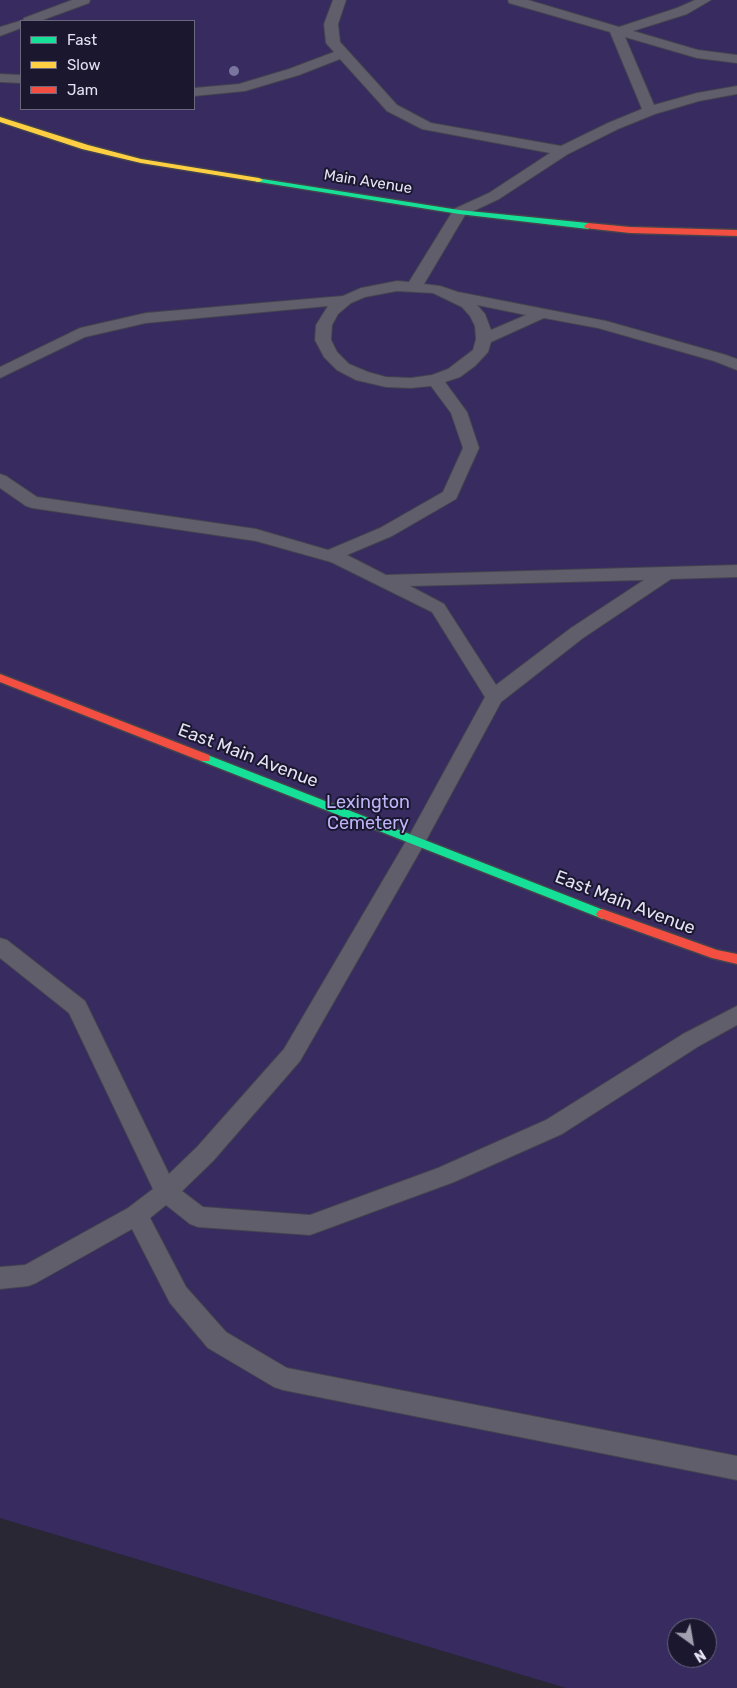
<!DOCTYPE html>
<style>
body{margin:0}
#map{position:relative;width:737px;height:1688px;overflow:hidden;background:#282733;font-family:Rubik,sans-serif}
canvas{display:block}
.legend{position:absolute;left:20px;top:20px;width:175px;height:90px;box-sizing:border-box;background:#1b172f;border:1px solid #6b687d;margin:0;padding:6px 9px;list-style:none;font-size:15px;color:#e3e1f2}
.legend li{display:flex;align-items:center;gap:10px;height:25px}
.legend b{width:25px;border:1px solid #6b687d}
.north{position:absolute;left:667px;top:1618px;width:50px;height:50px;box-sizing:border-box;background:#1b172f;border:1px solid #6b687d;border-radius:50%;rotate:148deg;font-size:14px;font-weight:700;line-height:20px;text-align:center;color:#e3e1f2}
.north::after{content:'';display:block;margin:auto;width:18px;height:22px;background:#a2a0af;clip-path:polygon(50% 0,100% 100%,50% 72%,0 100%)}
</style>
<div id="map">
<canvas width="737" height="1688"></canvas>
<ul class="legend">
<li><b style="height:6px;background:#16e098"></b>Fast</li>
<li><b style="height:6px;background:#ffcf43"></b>Slow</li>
<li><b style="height:6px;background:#f24e42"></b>Jam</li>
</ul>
<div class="north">N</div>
</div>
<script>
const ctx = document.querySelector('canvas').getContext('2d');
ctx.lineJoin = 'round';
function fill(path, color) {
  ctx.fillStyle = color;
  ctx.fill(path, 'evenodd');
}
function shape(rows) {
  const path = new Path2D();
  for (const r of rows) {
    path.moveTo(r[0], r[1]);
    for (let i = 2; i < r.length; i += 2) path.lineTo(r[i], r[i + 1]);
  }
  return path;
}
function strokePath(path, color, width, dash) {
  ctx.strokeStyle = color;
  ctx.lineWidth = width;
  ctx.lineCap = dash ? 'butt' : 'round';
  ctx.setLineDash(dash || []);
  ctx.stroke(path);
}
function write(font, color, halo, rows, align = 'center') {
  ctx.font = font + ' Rubik,sans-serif';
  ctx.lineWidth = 4;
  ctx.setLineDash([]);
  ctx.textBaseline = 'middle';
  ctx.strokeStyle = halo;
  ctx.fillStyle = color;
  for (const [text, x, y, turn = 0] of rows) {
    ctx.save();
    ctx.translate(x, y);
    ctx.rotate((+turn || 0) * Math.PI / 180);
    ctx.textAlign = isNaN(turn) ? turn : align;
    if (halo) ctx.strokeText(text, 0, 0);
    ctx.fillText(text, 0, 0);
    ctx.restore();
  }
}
fill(shape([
 [0,0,737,0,737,1688,566,1688,0,1518],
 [21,21,194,21,194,109,21,109],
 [677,1628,707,1628,707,1658,677,1658]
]), '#372b60');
const lane = shape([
 [72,0,90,0,89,3,40,21,21,21,21,28,0,36,0,27,23,20,24,18,72,0],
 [333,0,346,0,338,24,340,42,397,105,431,123,561,146,608,123,642,109,610,32,509,3,508,0,528,0,619,27,677,8,695,0,711,0,687,14,633,31,698,50,737,55,737,63,697,58,625,37,654,105,697,93,737,86,737,94,699,101,655,114,618,129,568,154,499,199,465,215,424,284,440,286,458,292,606,321,726,355,737,359,737,370,714,361,598,328,544,318,491,342,488,352,475,366,460,377,445,382,467,412,479,448,456,499,392,536,347,555,386,575,737,565,737,577,671,579,583,638,501,702,423,846,300,1061,213,1161,182,1191,203,1207,310,1215,438,1168,546,1120,683,1034,737,1006,737,1025,699,1046,562,1134,454,1182,310,1235,198,1227,190,1224,166,1205,150,1218,186,1287,226,1332,287,1368,737,1456,737,1480,283,1390,274,1387,208,1348,170,1303,132,1229,36,1283,28,1286,0,1289,0,1267,25,1265,128,1208,153,1189,69,1013,0,958,0,938,7,940,85,1001,169,1174,197,1147,284,1049,409,836,485,697,432,612,331,562,256,541,32,508,26,506,0,488,0,474,6,476,37,497,256,529,328,550,380,528,443,492,463,448,451,413,431,386,411,388,386,387,356,380,337,370,324,357,315,340,316,325,328,306,146,323,85,337,0,378,0,367,80,328,146,313,343,296,361,288,397,281,409,282,454,209,489,193,550,153,422,129,387,111,340,59,299,75,245,91,194,96,194,88,239,84,289,69,334,52,326,43,324,24,333,0],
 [397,291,433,293,462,307,470,316,475,326,476,339,473,350,448,369,432,375,411,378,386,377,368,372,349,364,337,352,331,340,332,325,338,314,351,303,365,297,397,291],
 [477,305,526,315,491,330,485,314,477,305],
 [644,580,571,628,496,685,444,604,410,586,644,580],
 [0,74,21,75,21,83,0,82,0,74]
]);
const fast = shape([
 [256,178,459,210,588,223,592,226,588,229,459,214,259,182,256,182,256,178],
 [205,754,606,911,608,914,606,917,602,919,598,917,201,761,200,758,201,755,205,754]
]);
const slow = shape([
 [0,117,88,145,141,159,259,178,263,180,259,182,141,163,82,149,0,122,0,117]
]);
const jam = shape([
 [588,223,630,227,737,230,737,236,630,233,585,228,584,226,588,223],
 [0,674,209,755,210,758,209,761,201,761,0,682,0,674],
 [602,909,717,950,737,954,737,964,712,958,598,917,596,914,598,911,602,909]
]);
strokePath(lane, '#44434e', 2);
strokePath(fast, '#44434e', 3);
strokePath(slow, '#44434e', 3);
strokePath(jam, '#44434e', 3);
fill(lane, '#5f5e6a');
fill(fast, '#16e098');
fill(slow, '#ffcf43');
fill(jam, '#f24e42');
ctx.fillStyle = '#7a759f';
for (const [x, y] of [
 [234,71]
]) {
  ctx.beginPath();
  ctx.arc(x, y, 5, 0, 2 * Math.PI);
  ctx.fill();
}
write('15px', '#e3e1f2', '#1b172f', [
 ["Main Avenue",368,182,9]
]);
write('18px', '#e3e1f2', '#1b172f', [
 ["East Main Avenue",248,756,21],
 ["East Main Avenue",625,903,21]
]);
write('18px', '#bdb4f8', '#1b172f', [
 ["Lexington",368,803],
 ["Cemetery",368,824]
]);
</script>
